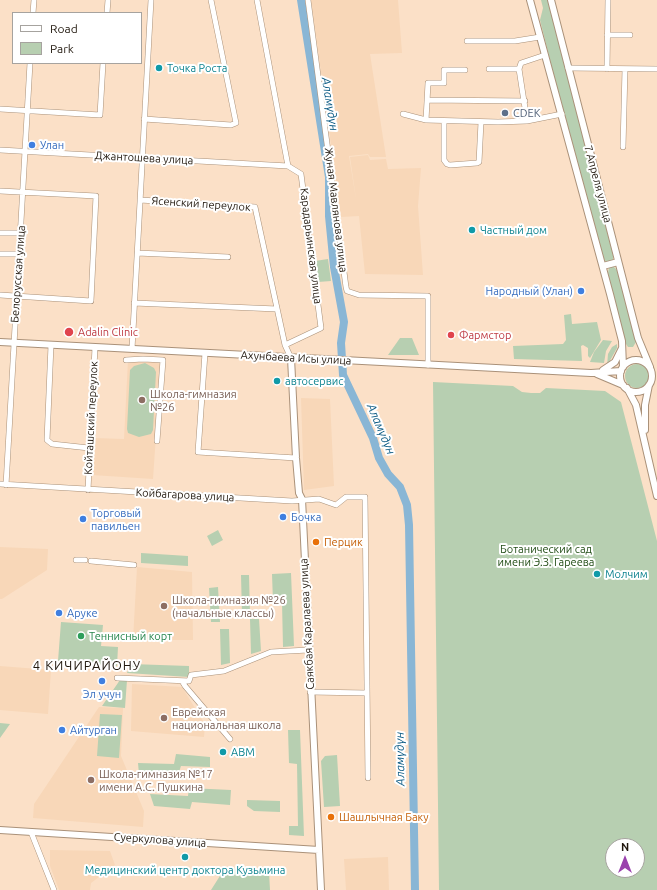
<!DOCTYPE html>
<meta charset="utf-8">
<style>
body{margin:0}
#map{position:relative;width:657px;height:890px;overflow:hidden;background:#fbe0c7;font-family:Ubuntu,sans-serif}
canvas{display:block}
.legend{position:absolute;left:12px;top:12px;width:130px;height:52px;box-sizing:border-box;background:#fff;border:1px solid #a6a39f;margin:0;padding:5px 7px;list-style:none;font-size:12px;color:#21180e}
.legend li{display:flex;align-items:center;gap:8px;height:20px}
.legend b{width:20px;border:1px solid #a6a39f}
.north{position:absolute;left:605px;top:838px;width:40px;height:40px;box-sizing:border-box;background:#fff;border:1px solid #a6a39f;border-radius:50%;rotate:0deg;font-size:11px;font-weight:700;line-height:16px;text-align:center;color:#21180e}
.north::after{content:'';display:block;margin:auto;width:14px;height:18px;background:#9a41ad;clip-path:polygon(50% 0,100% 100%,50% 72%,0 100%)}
</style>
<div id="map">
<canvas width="657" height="890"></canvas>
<ul class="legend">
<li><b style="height:5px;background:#fff"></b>Road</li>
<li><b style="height:11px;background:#b7cfb1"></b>Park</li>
</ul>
<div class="north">N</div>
</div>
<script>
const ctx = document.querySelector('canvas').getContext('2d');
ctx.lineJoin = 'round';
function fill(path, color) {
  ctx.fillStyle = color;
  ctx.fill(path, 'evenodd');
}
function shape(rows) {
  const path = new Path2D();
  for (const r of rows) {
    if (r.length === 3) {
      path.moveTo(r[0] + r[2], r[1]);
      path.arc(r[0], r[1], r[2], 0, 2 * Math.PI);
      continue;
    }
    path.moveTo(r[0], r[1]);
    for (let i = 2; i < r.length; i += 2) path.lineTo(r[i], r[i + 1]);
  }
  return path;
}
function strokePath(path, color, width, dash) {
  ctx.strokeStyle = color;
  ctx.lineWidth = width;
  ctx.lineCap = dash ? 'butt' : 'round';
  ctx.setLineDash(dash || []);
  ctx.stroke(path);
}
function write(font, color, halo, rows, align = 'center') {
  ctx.font = font + ' Ubuntu,sans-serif';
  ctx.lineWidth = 4;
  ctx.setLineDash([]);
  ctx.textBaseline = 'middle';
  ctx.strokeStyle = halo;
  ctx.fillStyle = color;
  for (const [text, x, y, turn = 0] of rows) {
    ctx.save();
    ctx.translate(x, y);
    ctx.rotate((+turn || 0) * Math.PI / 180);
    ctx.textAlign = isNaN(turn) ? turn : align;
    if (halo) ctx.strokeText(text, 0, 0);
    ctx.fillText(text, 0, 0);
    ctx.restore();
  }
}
fill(shape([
 [311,0,398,0,402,53,370,54,386,157,370,157,368,154,349,156,356,199,350,157,368,155,370,160,386,159,388,169,421,168,418,206,423,275,365,274,359,216,341,217],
 [128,360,161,362,153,479,92,475,94,438,124,439],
 [301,398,330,399,334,486,304,490],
 [0,547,48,549,47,570,2,599,0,599],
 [137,567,192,572,193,640,133,640],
 [0,666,51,670,48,714,0,710],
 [132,684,182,687,205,724,204,737,131,731],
 [99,707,123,708,121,756,144,811,143,827,33,818,34,804],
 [50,850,110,851,115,865,91,883,90,890,59,890,50,866],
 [388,857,389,890,346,890,344,859]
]), '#f8d7b8');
fill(shape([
 [541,0,548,0,613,255,613,260,610,262,606,262,604,259,551,64,540,20,543,8],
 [328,259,331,281,318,282,315,261],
 [613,266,617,270,636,342,633,347,628,347,626,344,608,273,609,267],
 [571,314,572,324,597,322,601,340,590,358,588,356,588,348,583,345,581,346,582,361,514,359,513,346,563,344,566,340,564,315],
 [400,338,412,338,419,355,388,355],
 [603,340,612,341,606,351,604,363,590,362,594,352],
 [617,344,617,348,607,366,608,354,612,347],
 [145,363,154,368,156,372,153,430,151,434,139,437,128,433,127,429,130,370,134,366],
 [637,376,12],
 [433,382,513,386,522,392,531,393,540,393,546,388,605,391,621,402,657,541,657,890,439,890],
 [613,846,637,846,637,870,613,870],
 [218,530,223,540,212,546,207,536],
 [141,553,188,556,188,566,141,563],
 [291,573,294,646,283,647,282,602,273,602,272,574],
 [241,575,249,575,250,615,242,615],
 [218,587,220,622,211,622,209,588],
 [250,619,259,619,261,651,251,654],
 [61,622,103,625,101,646,118,647,117,666,58,661],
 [220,629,229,629,230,663,221,665],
 [131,664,189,666,189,677,127,673],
 [120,680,127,680,125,708,102,706],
 [100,714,122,715,119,758,97,756],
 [0,723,10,724,0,738],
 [288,730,300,730,304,836,289,835,289,826,298,826,297,764,289,763],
 [176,754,210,757,210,767,181,766,178,775,139,774,138,763,174,764],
 [337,755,340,806,324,807,321,761,325,756],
 [189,788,231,790,230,805,192,802,190,809,154,806,150,794,188,796],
 [247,800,280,801,280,812,254,811,247,806],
 [225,868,269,872,270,890,211,890]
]), '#b7cfb1');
strokePath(shape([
 [301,0,329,177,329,216,334,267,344,322,341,343,343,375,373,438,379,458,388,474,400,487,407,505,409,525,415,890]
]), '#89b6d5', 8);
const minor = shape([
 [257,0,288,166,301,174,321,328,285,345,291,358],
 [308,0,346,287,347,291,359,295,428,296,428,365],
 [33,13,34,0],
 [107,13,108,0],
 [607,35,630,35],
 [467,41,515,41,540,37],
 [568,68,657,69],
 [489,69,519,69],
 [607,69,608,0],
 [427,100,525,101],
 [0,109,100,115,103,63],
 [403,114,426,120,498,122,527,121,562,114],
 [144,119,231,125,236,123,211,0],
 [426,120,428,83,444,83,444,70,465,70],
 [444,121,444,160,447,164,450,165,477,163,479,162,481,122],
 [527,121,519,69,521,63,545,55],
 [623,147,625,69],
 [0,150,288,166],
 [0,191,96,196,91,301,0,295],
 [140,200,255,207,285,345],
 [0,233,21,233],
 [137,253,228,257],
 [0,254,19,254],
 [134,303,277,309],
 [51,345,47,440,52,444,89,448],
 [132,349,151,0],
 [205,353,198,452,296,458],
 [126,360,143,359,163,360,157,441],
 [0,484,292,501,319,499,336,505,346,497,365,497,368,778],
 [6,485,30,63],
 [88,490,95,347],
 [76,560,85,560],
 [91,561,134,565],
 [117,678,189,681,191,675,224,671,271,652,308,650],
 [182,681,185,686,230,739],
 [310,692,367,693],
 [31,832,54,890]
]);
const major = shape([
 [530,0,610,294,622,341,623,367],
 [551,0,638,338,650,367],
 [603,266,618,262],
 [0,342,591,373,621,371],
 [291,358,296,458,299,493,302,499,321,890],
 [636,376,16],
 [603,370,615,362,622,348],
 [597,374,623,385],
 [627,388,636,405,657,496],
 [645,430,645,405,649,385],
 [0,830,319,850]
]);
strokePath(minor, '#aa9179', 6);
strokePath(major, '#aa9179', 8);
strokePath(minor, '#fff', 5);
strokePath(major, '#fff', 6);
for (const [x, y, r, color] of [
 [159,68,4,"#0f9aa8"],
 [505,113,4,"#5c6f8a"],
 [32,145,4,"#3f7fe0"],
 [472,230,4,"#0f9aa8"],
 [581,291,4,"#3f7fe0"],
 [69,332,5,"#e0444e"],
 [451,335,4,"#e0444e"],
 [277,381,4,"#0f9aa8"],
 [142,400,4,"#8d6e63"],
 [283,517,4,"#3f7fe0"],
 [83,519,4,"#3f7fe0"],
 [316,542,4,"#e8710a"],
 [597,574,4,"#0f9aa8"],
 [164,606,4,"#8d6e63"],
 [59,613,4,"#3f7fe0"],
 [81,636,4,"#2e9e5b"],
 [102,681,4,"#3f7fe0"],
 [164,718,4,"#8d6e63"],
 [62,730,4,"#3f7fe0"],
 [223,752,4,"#0f9aa8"],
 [91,780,4,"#8d6e63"],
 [331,817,4,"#e8710a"],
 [185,857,4,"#0f9aa8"]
]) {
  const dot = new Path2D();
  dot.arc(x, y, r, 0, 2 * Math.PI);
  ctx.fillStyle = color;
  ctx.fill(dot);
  strokePath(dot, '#fff', 1.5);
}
write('11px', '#0d838f', '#fff', [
 ["Точка Роста",167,68],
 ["Частный дом",480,230],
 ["автосервис",285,381],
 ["Молчим",605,574],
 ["ABM",231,752],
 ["Медицинский центр доктора Кузьмина",185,870,"center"]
], 'left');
write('11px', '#4e5e75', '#fff', [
 ["CDEK",513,113]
], 'left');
write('11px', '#366cbe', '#fff', [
 ["Улан",40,145],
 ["Народный (Улан)",573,291,"right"],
 ["Торговый",91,513],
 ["павильен",91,526],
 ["Бочка",291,517],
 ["Аруке",67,613],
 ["Эл учун",102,694,"center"],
 ["Айтурган",70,730]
], 'left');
write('11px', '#21180e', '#fff', [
 ["Джантошева улица",144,158,3],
 ["7 Апреля улица",598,184,75],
 ["Ясенский переулок",201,204,4],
 ["Жуная Мавлянова улица",336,210,83],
 ["Карадарьинская улица",311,246,83],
 ["Белорусская улица",18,274,-86],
 ["Ахунбаева Исы улица",296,358,3],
 ["Койташский переулок",91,418,-87],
 ["Койбагарова улица",185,495,3],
 ["Саякбая Каралаева улица",307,624,-93],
 ["Суеркулова улица",160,840,4]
]);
write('11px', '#be3a42', '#fff', [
 ["Adalin Clinic",78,332],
 ["Фармстор",459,335]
], 'left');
write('11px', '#785e54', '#fff', [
 ["Школа-гимназия",150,394],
 ["№26",150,407],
 ["Школа-гимназия №26",172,600],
 ["(начальные классы)",172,613],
 ["Еврейская",172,712],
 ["национальная школа",172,725],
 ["Школа-гимназия №17",99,774],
 ["имени А.С. Пушкина",99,787]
], 'left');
write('11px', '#c56008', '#fff', [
 ["Перцик",324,542],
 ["Шашлычная Баку",339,817]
], 'left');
write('11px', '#214c15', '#fff', [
 ["Ботанический сад",546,549],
 ["имени Э.З. Гареева",546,562]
]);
write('11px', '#27864d', '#fff', [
 ["Теннисный корт",89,636]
], 'left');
write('italic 12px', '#0c5b84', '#fff', [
 ["Аламүдүн",330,104,81],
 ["Аламүдүн",381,429,67],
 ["Аламүдүн",400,759,-91]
]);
ctx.letterSpacing = '1px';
write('13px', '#21180e', '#fff', [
 ["4 КИЧИРАЙОНУ",87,666]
]);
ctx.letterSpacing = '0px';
</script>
